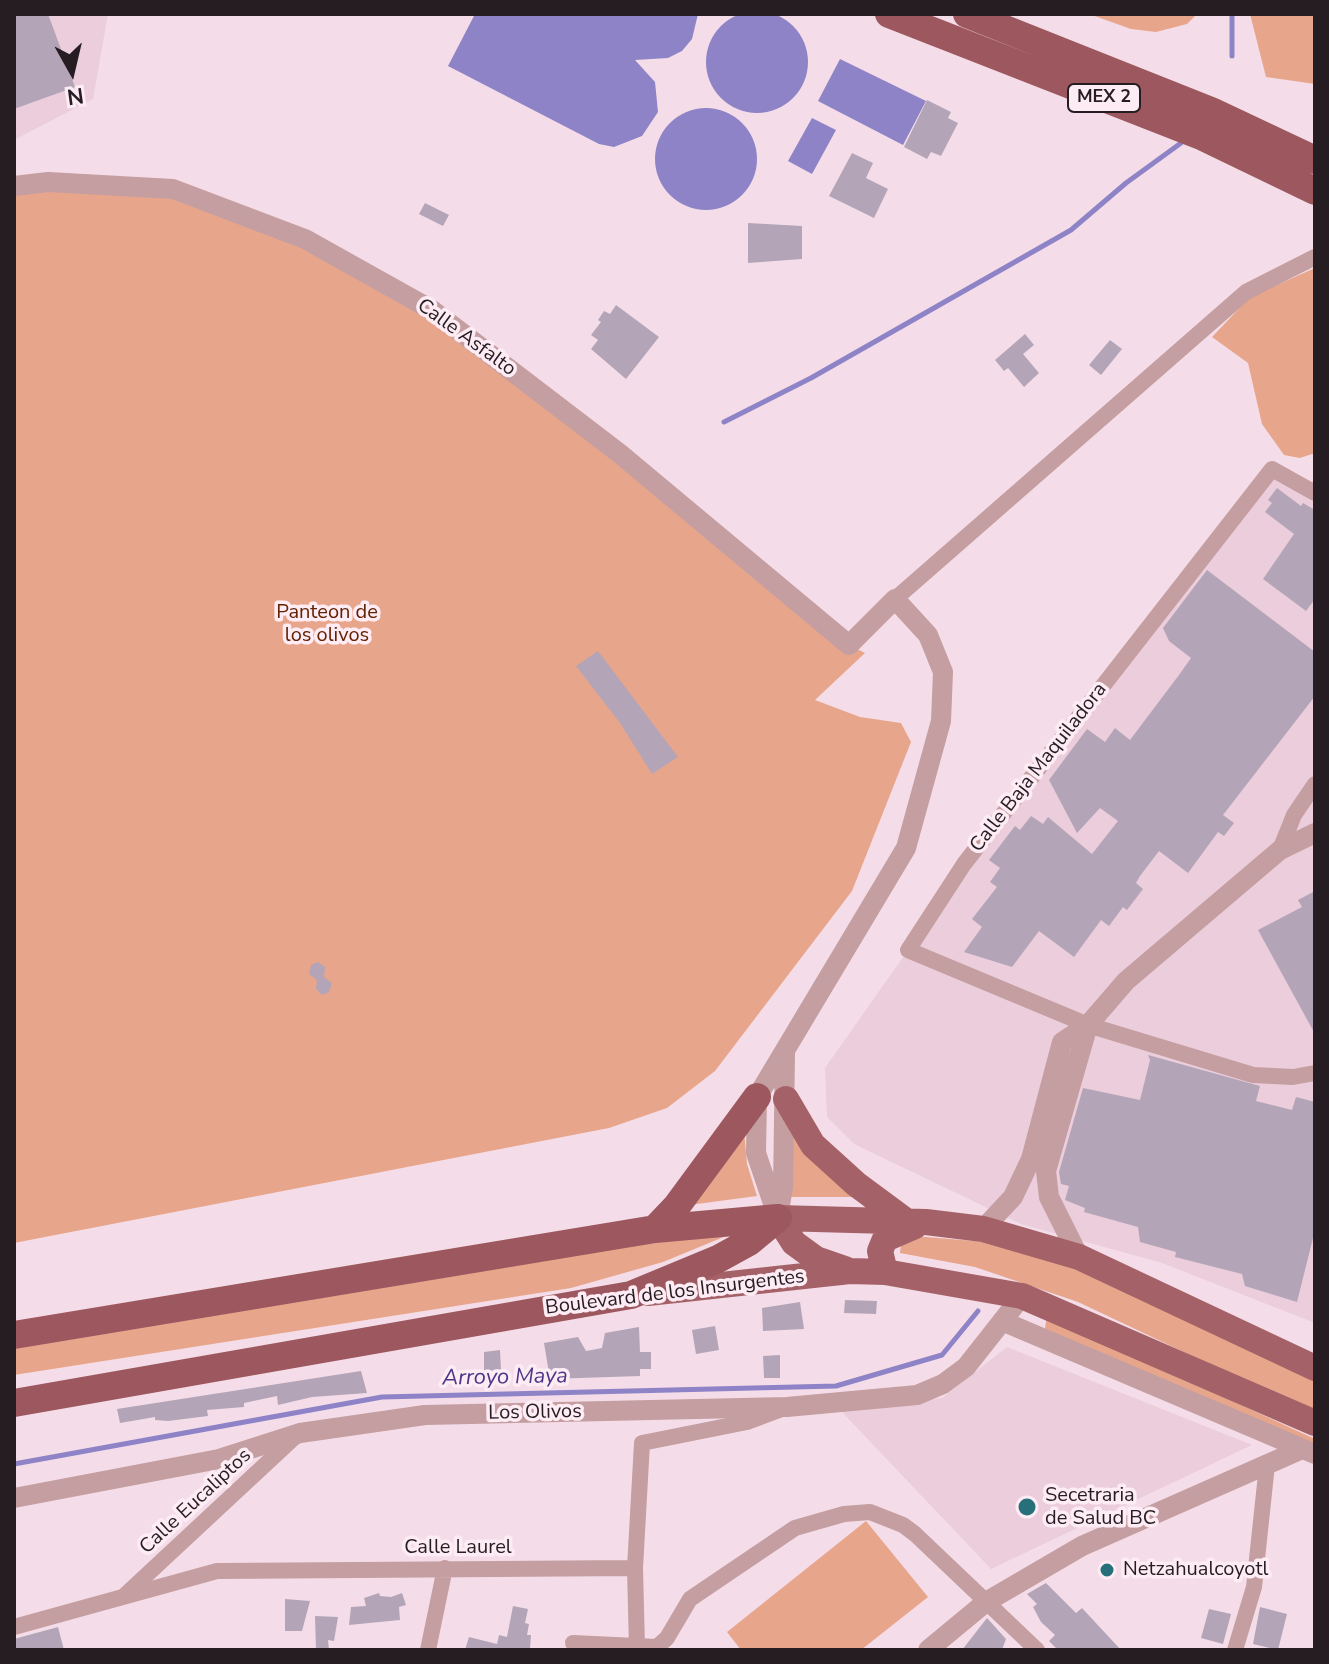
<!DOCTYPE html>
<style>
body{margin:0}
#map{position:relative;width:1329px;height:1664px;overflow:hidden;background:#f4dde8;font-family:"Nunito Sans",sans-serif}
canvas{display:block}
.frame{position:absolute;inset:0;border:16px solid #251d21;pointer-events:none}
.north{position:absolute;left:32px;top:32px;width:80px;height:80px;-webkit-text-stroke:6px #feecf5;paint-order:stroke;rotate:172deg;font-size:22px;font-weight:700;line-height:32px;text-align:center;color:#251d21}
.north::after{content:'';display:block;margin:auto;width:28px;height:36px;background:#251d21;clip-path:polygon(50% 0,100% 100%,50% 72%,0 100%)}
</style>
<div id="map">
<canvas width="1329" height="1664"></canvas>
<div class="frame"></div>
<div class="north">N</div>
</div>
<script>
const ctx = document.querySelector('canvas').getContext('2d');
ctx.lineJoin = 'round';
function fill(path, color) {
  ctx.fillStyle = color;
  ctx.fill(path, 'evenodd');
}
function shape(rows) {
  const path = new Path2D();
  for (const r of rows) {
    if (r.length === 3) {
      path.moveTo(r[0] + r[2], r[1]);
      path.arc(r[0], r[1], r[2], 0, 2 * Math.PI);
      continue;
    }
    path.moveTo(r[0], r[1]);
    for (let i = 2; i < r.length; i += 2) path.lineTo(r[i], r[i + 1]);
  }
  return path;
}
function strokePath(path, color, width, dash) {
  ctx.strokeStyle = color;
  ctx.lineWidth = width;
  ctx.lineCap = dash ? 'butt' : 'round';
  ctx.setLineDash(dash || []);
  ctx.stroke(path);
}
function write(font, color, halo, rows, align = 'center') {
  ctx.font = font + ' "Nunito Sans",sans-serif';
  ctx.lineWidth = 7;
  ctx.setLineDash([]);
  ctx.textBaseline = 'middle';
  ctx.strokeStyle = halo;
  ctx.fillStyle = color;
  for (const [text, x, y, turn = 0] of rows) {
    ctx.save();
    ctx.translate(x, y);
    ctx.rotate((+turn || 0) * Math.PI / 180);
    ctx.textAlign = isNaN(turn) ? turn : align;
    if (halo) ctx.strokeText(text, 0, 0);
    ctx.fillText(text, 0, 0);
    ctx.restore();
  }
}
fill(shape([
 [14,14,108,14,93,99,14,140],
 [1272,469,1307,488,1315,478,1315,1323,1162,1263,1021,1224,854,1144,827,1117,825,1068,908,950],
 [1007,1347,1252,1445,991,1569,842,1412,942,1398]
]), '#ebcddc');
fill(shape([
 [1089,14,1197,14,1187,24,1156,32,1131,29],
 [1250,14,1315,14,1315,84,1266,77],
 [14,186,173,189,305,239,432,310,849,645,865,653,815,700,860,717,901,723,911,742,852,891,715,1071,667,1108,609,1128,14,1243],
 [1315,268,1315,453,1300,458,1284,455,1262,424,1248,363,1212,337,1250,297],
 [790,1127,862,1197,786,1197],
 [744,1130,747,1164,757,1196,682,1206],
 [719,1231,731,1234,663,1262,571,1288,14,1375,14,1346],
 [902,1235,998,1243,1064,1259,1315,1374,1315,1414,1078,1302,975,1267,900,1253],
 [1047,1316,1315,1439,1315,1450,1049,1333,1045,1328],
 [866,1521,928,1597,861,1650,741,1650,727,1632]
]), '#e7a68c');
fill(shape([
 [757,62,51],
 [475,14,698,14,692,39,682,51,668,58,635,60,655,82,658,112,642,136,614,147,599,144,448,66],
 [840,59,926,101,903,145,818,101],
 [706,159,51],
 [812,118,836,130,812,174,788,161]
]), '#8e83c6');
strokePath(shape([
 [1232,14,1232,56],
 [724,422,811,378,1071,230,1126,183,1181,143],
 [14,1464,382,1397,836,1386,942,1355,978,1311]
]), '#8e83c6', 5);
fill(shape([
 [14,14,48,14,75,87,14,109],
 [927,100,951,112,948,118,958,123,941,156,931,152,927,159,904,147],
 [852,153,873,163,866,178,888,189,874,218,829,196],
 [425,203,449,215,443,226,419,214],
 [748,223,802,226,802,259,748,263],
 [616,305,659,337,626,379,591,349,598,340,591,335,601,322,598,320,604,311,610,314],
 [1025,334,1034,345,1023,354,1039,373,1024,387,1008,368,1004,371,995,360],
 [1110,340,1122,349,1101,375,1089,365],
 [1277,488,1301,506,1303,503,1315,510,1315,599,1306,611,1263,579,1294,534,1265,512,1272,503,1268,500],
 [1207,570,1315,652,1315,696,1223,815,1234,823,1224,836,1218,832,1188,873,1159,851,1140,876,1136,883,1143,889,1127,910,1123,907,1109,926,1101,920,1074,957,1039,931,1012,967,964,952,982,927,972,919,997,887,990,882,1000,868,989,860,1015,826,1020,830,1031,816,1043,824,1048,817,1092,854,1118,821,1100,808,1077,833,1049,780,1087,729,1105,742,1115,728,1130,740,1179,675,1191,658,1169,641,1163,628],
 [598,651,678,757,652,774,620,723,576,666],
 [1315,891,1315,1034,1258,930,1302,907,1298,900],
 [318,962,325,967,324,977,332,983,329,992,322,995,316,989,317,980,309,974,311,965],
 [1148,1055,1260,1086,1256,1101,1292,1110,1296,1097,1315,1102,1315,1230,1297,1302,1245,1286,1242,1274,1175,1257,1176,1252,1140,1242,1138,1227,1084,1212,1085,1208,1065,1200,1069,1186,1061,1184,1059,1172,1083,1088,1140,1100,1150,1060],
 [845,1300,877,1301,876,1314,844,1313],
 [800,1302,804,1329,763,1331,762,1308],
 [715,1326,719,1350,696,1354,692,1330],
 [639,1327,640,1352,651,1352,651,1369,640,1369,640,1376,550,1379,544,1343,578,1337,586,1351,602,1348,605,1333],
 [500,1350,501,1370,484,1371,484,1352],
 [780,1355,780,1378,764,1378,763,1356],
 [361,1371,367,1393,312,1397,278,1405,277,1396,244,1403,244,1407,207,1410,208,1416,168,1421,155,1420,155,1417,120,1423,117,1409],
 [1046,1583,1076,1613,1082,1608,1121,1650,1058,1650,1049,1641,1055,1635,1041,1622,1033,1607,1037,1604,1027,1594],
 [379,1593,380,1596,391,1597,402,1593,406,1605,399,1607,400,1620,349,1625,351,1607,366,1606,364,1598],
 [285,1599,310,1601,302,1631,285,1631],
 [513,1606,528,1609,525,1623,529,1624,527,1635,531,1635,530,1650,465,1650,469,1637,497,1644,499,1635,507,1637],
 [1260,1607,1287,1614,1278,1650,1253,1644],
 [1209,1609,1231,1614,1223,1644,1201,1638],
 [315,1616,338,1617,334,1641,328,1640,329,1650,316,1650],
 [987,1618,1006,1639,1002,1650,962,1650],
 [58,1627,64,1650,14,1650,14,1639]
]), '#b3a5b7');
strokePath(shape([
 [1315,493,1272,469,964,864,908,950,1088,1025,1253,1075,1293,1077,1315,1073],
 [895,599,1246,292,1315,257],
 [1280,850,1294,815,1315,784],
 [124,1596,297,1435],
 [14,1627,217,1571,635,1568],
 [573,1643,657,1647,667,1638,690,1599,795,1528,844,1514,870,1512,903,1525,915,1534,1037,1650],
 [637,1648,635,1568,642,1443,747,1422,779,1410],
 [428,1650,445,1568],
 [1235,1650,1254,1587,1267,1465]
]), '#c49ea0', 16);
strokePath(shape([
 [14,186,48,182,173,189,305,239,432,310,619,453,849,645,895,599,928,635,943,672,941,721,906,848,757,1097,756,1153,778,1218],
 [778,1217,783,1187,785,1053],
 [983,1229,1013,1197,1031,1159,1062,1042,1088,1025,1126,981,1280,850,1315,833],
 [1079,1257,1049,1197,1046,1171,1088,1025],
 [1002,1321,1315,1454],
 [14,1498,219,1459,300,1433,425,1415,787,1407,917,1395,943,1384,966,1367,1022,1296],
 [928,1650,986,1602,1082,1546,1302,1449]
]), '#c49ea0', 20);
strokePath(shape([
 [786,1099,813,1145,856,1184,906,1221],
 [778,1218,926,1222,983,1229,1079,1257,1315,1368],
 [778,1218,794,1243,816,1259,845,1269],
 [885,1272,880,1251,885,1239,915,1226],
 [648,1293,850,1271,885,1272,1022,1296,1315,1423]
]), '#a46268', 26);
strokePath(shape([
 [889,14,1201,136,1315,191],
 [967,14,1211,111,1315,160],
 [655,1229,676,1207,757,1097],
 [14,1335,655,1229,778,1218],
 [14,1403,631,1295,718,1259,749,1242,778,1218]
]), '#9d575e', 28);
for (const [x, y, r, color] of [
 [1027,1507,10,"#277079"],
 [1107,1570,8,"#277079"]
]) {
  const dot = new Path2D();
  dot.arc(x, y, r, 0, 2 * Math.PI);
  ctx.fillStyle = color;
  ctx.fill(dot);
  strokePath(dot, '#feecf5', 3);
}
for (const [x, y, w] of [
 [1104,98,72]
]) {
  const box = new Path2D();
  box.roundRect(x - w / 2, y - 14, w, 28, 6);
  ctx.fillStyle = '#feecf5';
  ctx.fill(box);
  strokePath(box, '#251d21', 2);
}
write('bold 18px', '#251d21', null, [
 ["MEX 2",1104,98]
]);
write('20px', '#251d21', '#feecf5', [
 ["Calle Asfalto",466,338,36],
 ["Calle Baja Maquiladora",1039,768,-52],
 ["Boulevard de los Insurgentes",675,1293,-7],
 ["Los Olivos",535,1413,-1],
 ["Calle Eucaliptos",196,1502,-43],
 ["Calle Laurel",458,1548]
]);
write('20px', '#632100', '#feecf5', [
 ["Panteon de",327,613],
 ["los olivos",327,636]
]);
write('20px', '#251d21', '#feecf5', [
 ["Secetraria",1045,1496],
 ["de Salud BC",1045,1519],
 ["Netzahualcoyotl",1123,1570]
], 'left');
write('italic 22px', '#4b3788', '#feecf5', [
 ["Arroyo Maya",505,1378,-1]
]);
</script>
